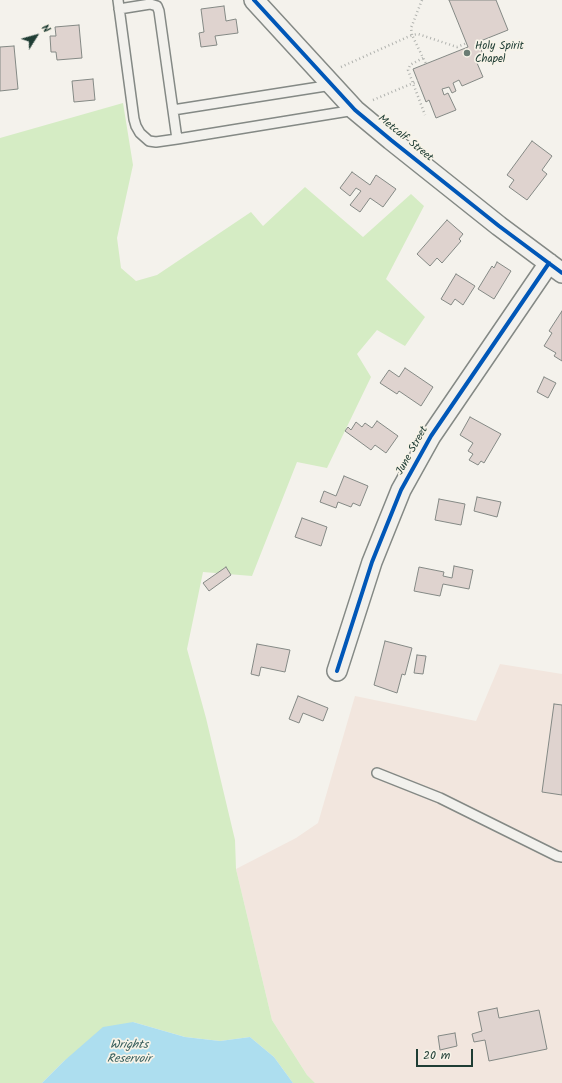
<!DOCTYPE html>
<style>
body{margin:0}
#map{position:relative;width:562px;height:1083px;overflow:hidden;background:#f4f2ec;font-family:Kalam,sans-serif}
canvas{display:block}
.north{position:absolute;left:16px;top:16px;width:40px;height:40px;-webkit-text-stroke:3px #f7f3e8;paint-order:stroke;rotate:53deg;font-size:11px;font-weight:700;line-height:16px;text-align:center;color:#1f3d34}
.north::after{content:'';display:block;margin:auto;width:14px;height:18px;background:#1f3d34;clip-path:polygon(50% 0,100% 100%,50% 72%,0 100%)}
.scale{position:absolute;left:416px;top:1049px;width:57px;height:18px;box-sizing:border-box;border:2px solid #1f3d34;border-top:0;padding-left:5px;font-size:12px;line-height:14px;white-space:nowrap;color:#1f3d34;-webkit-text-stroke:3px #f7f3e8;paint-order:stroke}
</style>
<div id="map">
<canvas width="562" height="1083"></canvas>
<div class="north">N</div>
<div class="scale">20 m</div>
</div>
<script>
const ctx = document.querySelector('canvas').getContext('2d');
ctx.lineJoin = 'round';
function fill(path, color) {
  ctx.fillStyle = color;
  ctx.fill(path, 'evenodd');
}
function shape(rows) {
  const path = new Path2D();
  for (const r of rows) {
    path.moveTo(r[0], r[1]);
    for (let i = 2; i < r.length; i += 2) path.lineTo(r[i], r[i + 1]);
  }
  return path;
}
function strokePath(path, color, width, dash) {
  ctx.strokeStyle = color;
  ctx.lineWidth = width;
  ctx.lineCap = dash ? 'butt' : 'round';
  ctx.setLineDash(dash || []);
  ctx.stroke(path);
}
function write(font, color, halo, rows, align = 'center') {
  ctx.font = font + ' Kalam,sans-serif';
  ctx.lineWidth = 3.5;
  ctx.setLineDash([]);
  ctx.textBaseline = 'middle';
  ctx.strokeStyle = halo;
  ctx.fillStyle = color;
  for (const [text, x, y, turn = 0] of rows) {
    ctx.save();
    ctx.translate(x, y);
    ctx.rotate((+turn || 0) * Math.PI / 180);
    ctx.textAlign = isNaN(turn) ? turn : align;
    if (halo) ctx.strokeText(text, 0, 0);
    ctx.fillText(text, 0, 0);
    ctx.restore();
  }
}
fill(shape([
 [500,664,562,674,562,1083,315,1083,307,1075,272,1020,236,869,296,838,318,823,355,696,476,721]
]), '#f2e6de');
fill(shape([
 [123,103,133,165,117,238,121,268,136,281,157,275,251,212,263,226,305,187,363,237,411,194,424,206,386,279,425,317,405,346,377,330,357,354,371,377,327,468,297,462,252,576,203,572,187,649,206,718,235,840,236,869,272,1020,307,1075,315,1083,293,1083,274,1057,250,1037,220,1041,185,1037,133,1022,64,1061,42,1083,0,1083,0,138]
]), '#d5ecc4');
fill(shape([
 [133,1022,185,1037,220,1041,250,1037,274,1057,293,1083,42,1083,64,1061,103,1027]
]), '#addeef');
const building = shape([
 [449,0,496,0,508,30,478,42,485,59,477,63,483,77,462,86,459,80,453,83,456,91,452,93,449,87,442,89,444,95,448,93,456,110,436,118,429,100,426,102,413,69,468,47,449,0],
 [224,6,226,21,236,19,238,33,215,36,217,45,201,47,199,33,204,32,201,9,224,6],
 [79,25,82,58,57,60,56,52,51,52,50,36,56,36,55,27,79,25],
 [14,46,18,89,0,91,0,47,14,46],
 [93,79,95,100,74,102,72,81,93,79],
 [532,141,552,156,542,170,547,174,527,200,509,187,514,180,507,175,532,141],
 [352,172,370,185,376,175,396,189,383,207,370,198,360,212,350,205,361,191,356,188,350,196,340,188,352,172],
 [447,220,463,234,459,239,461,241,442,263,437,258,430,266,417,254,447,220],
 [497,262,511,271,494,299,478,289,492,266,494,268,497,262],
 [456,274,475,286,463,305,455,299,451,305,441,299,456,274],
 [562,311,562,361,554,356,556,353,544,346,552,333,549,331,562,311],
 [405,368,433,387,421,406,399,391,397,394,380,383,389,370,399,377,405,368],
 [544,377,556,383,548,398,537,392,544,377],
 [470,417,501,434,484,463,481,461,478,465,469,460,473,454,468,451,473,443,460,435,470,417],
 [377,421,398,436,386,453,375,445,371,450,345,431,348,427,351,430,356,422,362,427,365,423,372,428,377,421],
 [344,476,368,486,360,506,353,503,351,507,338,502,336,508,320,502,324,491,336,496,344,476],
 [477,497,501,502,497,517,474,511,477,497],
 [439,499,465,504,461,525,435,520,439,499],
 [302,518,327,527,321,546,295,537,302,518],
 [454,566,473,570,469,589,443,584,440,596,414,591,419,567,444,572,443,576,452,578,454,566],
 [226,567,231,575,209,591,203,583,226,567],
 [385,641,412,648,405,675,402,674,397,693,374,685,385,641],
 [257,644,290,650,285,672,261,667,259,676,251,674,257,644],
 [417,655,426,656,423,674,414,673,417,655],
 [298,696,328,708,323,721,303,713,299,723,289,719,298,696],
 [554,704,562,705,562,795,542,792,554,704],
 [497,1008,499,1018,539,1010,547,1049,489,1061,485,1040,474,1042,472,1034,482,1031,478,1012,497,1008],
 [455,1033,457,1046,440,1050,438,1036,455,1033]
]);
fill(building, '#dfd3cf');
strokePath(building, '#848985', 1);
const service = shape([
 [118,0,134,119,136,126,140,133,149,141,156,142,177,139],
 [119,9,150,4,157,6,159,11,177,139,355,110],
 [173,110,332,85],
 [377,773,440,798,557,856,562,857]
]);
const minor = shape([
 [254,0,355,110,391,140,499,226,562,273],
 [337,671,372,562,401,490,431,436,549,263]
]);
strokePath(service, '#848985', 12);
strokePath(minor, '#848985', 22);
strokePath(shape([
 [422,0,411,28,412,35,418,34,457,47,467,43],
 [423,58,410,65,408,70,425,115],
 [341,67,412,35,426,64],
 [373,100,418,81]
]), '#b0b2ae', 2.5, [1, 3]);
strokePath(service, '#f2f1ed', 9);
strokePath(minor, '#f2f1ed', 19);
strokePath(shape([
 [254,0,355,110,391,140,499,226,562,273],
 [337,671,372,562,401,490,431,436,549,263]
]), '#0057b8', 4);
for (const [x, y, r, color] of [
 [467,53,4,"#6a7c74"]
]) {
  const dot = new Path2D();
  dot.arc(x, y, r, 0, 2 * Math.PI);
  ctx.fillStyle = color;
  ctx.fill(dot);
  strokePath(dot, '#f7f3e8', 1.5);
}
write('11px', '#1f3d34', '#f7f3e8', [
 ["Holy Spirit",475,47],
 ["Chapel",475,60]
], 'left');
write('11px', '#1f3d34', '#f7f3e8', [
 ["Metcalf Street",405,139,39],
 ["June Street",413,451,-61]
]);
write('italic 12px', '#355c5a', '#f7f3e8', [
 ["Wrights",129,1046],
 ["Reservoir",129,1060]
]);
</script>
